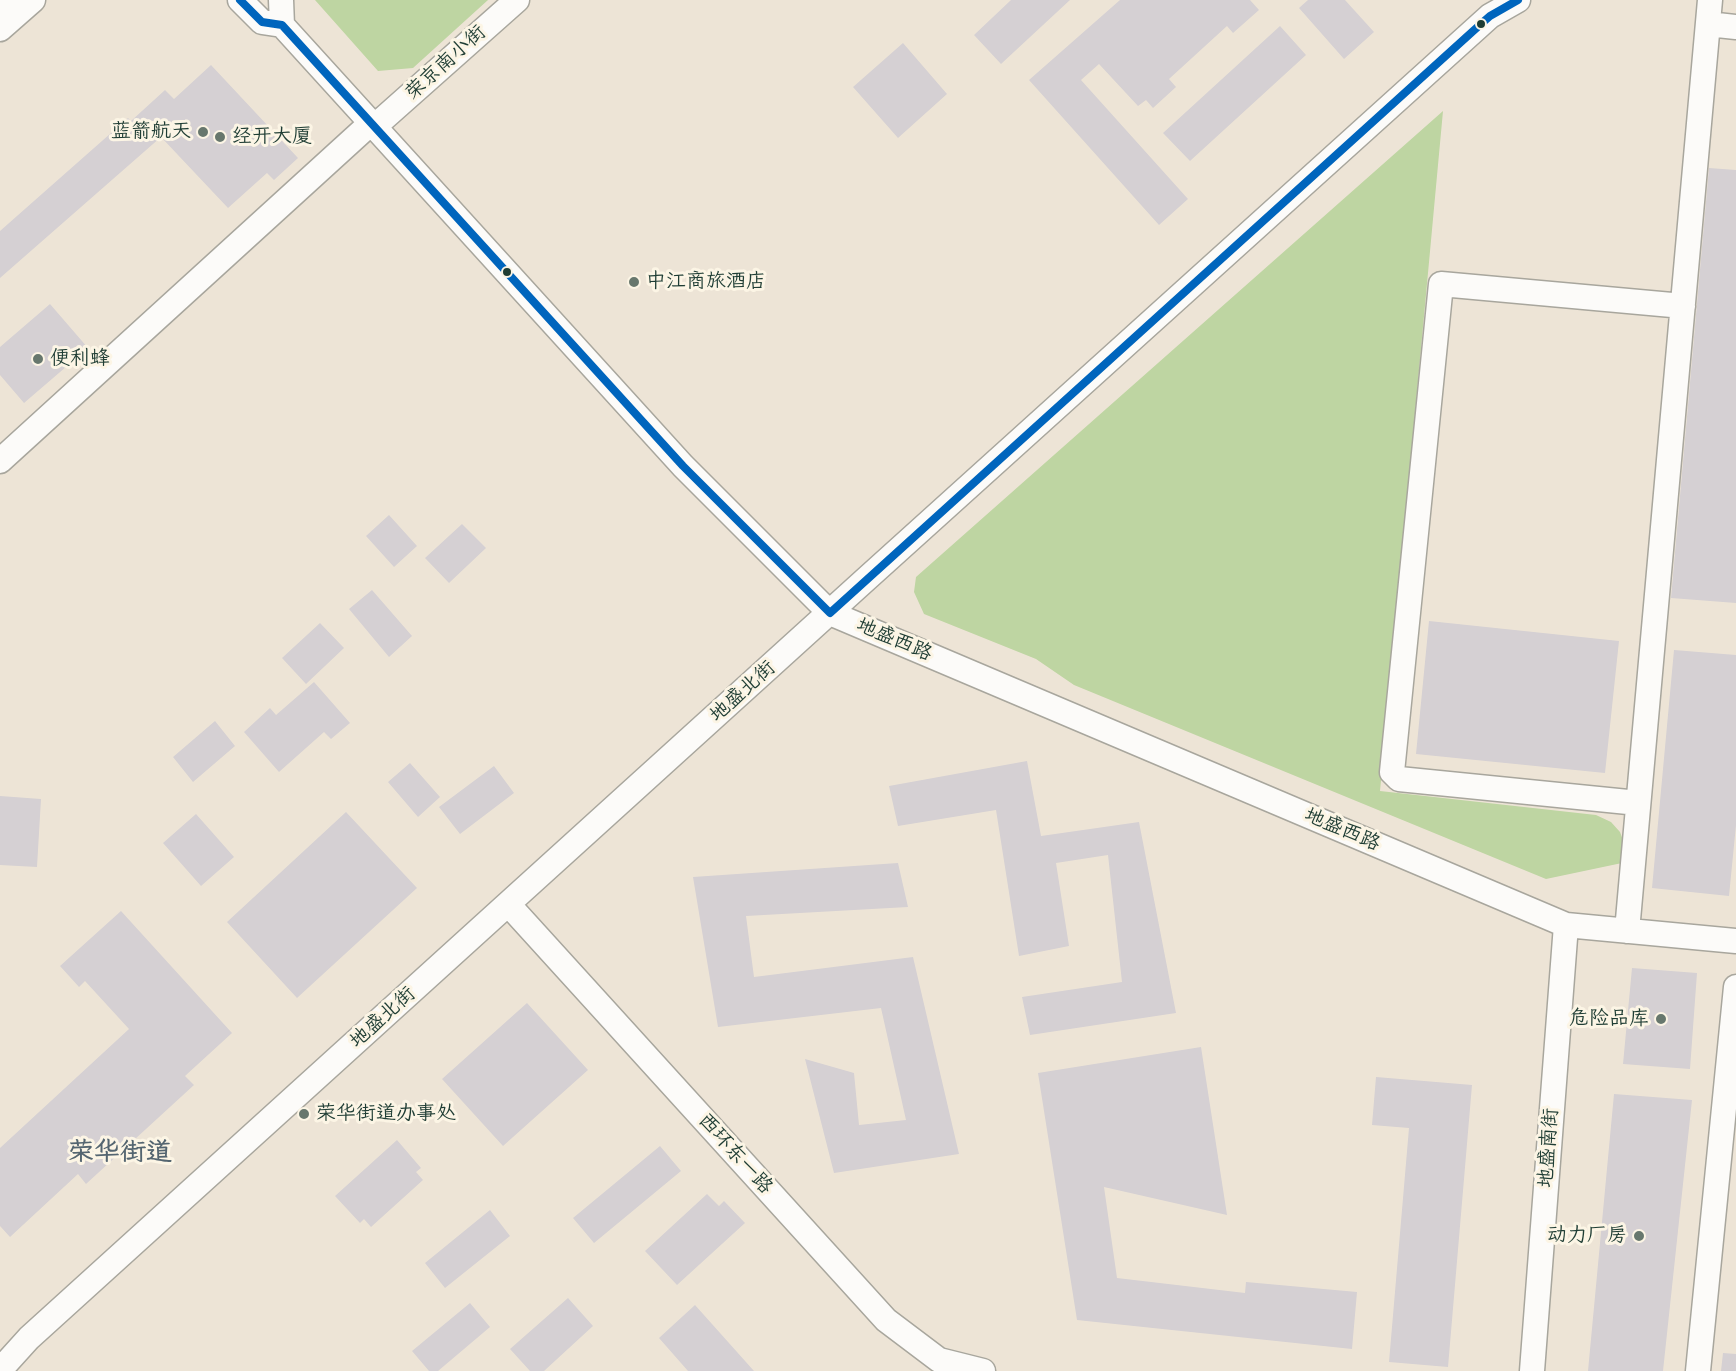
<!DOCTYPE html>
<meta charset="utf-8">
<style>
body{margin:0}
canvas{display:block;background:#ede4d6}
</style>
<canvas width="1736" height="1371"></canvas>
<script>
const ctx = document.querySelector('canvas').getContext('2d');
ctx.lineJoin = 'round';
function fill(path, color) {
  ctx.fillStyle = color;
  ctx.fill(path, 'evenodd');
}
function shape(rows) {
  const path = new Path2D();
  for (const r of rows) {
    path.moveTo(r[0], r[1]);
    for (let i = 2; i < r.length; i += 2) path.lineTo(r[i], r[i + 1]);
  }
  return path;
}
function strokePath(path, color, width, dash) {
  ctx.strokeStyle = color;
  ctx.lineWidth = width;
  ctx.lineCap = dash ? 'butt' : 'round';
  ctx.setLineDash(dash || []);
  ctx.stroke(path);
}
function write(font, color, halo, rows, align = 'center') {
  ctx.font = font + ' Pangolin,"LXGW WenKai TC",sans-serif';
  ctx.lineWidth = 6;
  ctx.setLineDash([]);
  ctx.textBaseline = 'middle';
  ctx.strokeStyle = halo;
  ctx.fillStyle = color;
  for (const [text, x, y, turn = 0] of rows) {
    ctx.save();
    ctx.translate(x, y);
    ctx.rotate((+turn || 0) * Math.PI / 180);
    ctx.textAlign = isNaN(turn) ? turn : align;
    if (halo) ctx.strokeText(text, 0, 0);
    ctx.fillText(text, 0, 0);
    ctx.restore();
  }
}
fill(shape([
 [315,0,488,0,413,68,378,71],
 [1443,111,1380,791,1596,815,1611,822,1620,832,1624,843,1622,863,1546,879,1074,685,1036,659,924,614,914,592,916,577]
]), '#bed5a2');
fill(shape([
 [1011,0,1070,0,1001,64,974,35],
 [1120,0,1250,0,1259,10,1233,33,1227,26,1169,79,1176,87,1153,108,1146,100,1138,106,1099,64,1081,80,1188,199,1159,225,1029,80],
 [1308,0,1345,0,1374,32,1344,59,1299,8],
 [1280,26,1306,55,1190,161,1163,133],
 [903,43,947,94,898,138,853,87],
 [211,65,298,158,274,180,267,173,228,208,161,137,0,278,0,231,128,118,131,121,165,90,174,99],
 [1709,168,1736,170,1736,603,1671,598],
 [50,304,88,348,24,403,0,375,0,347],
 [389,515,417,546,394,567,366,536],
 [462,524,486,548,449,583,425,558],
 [372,590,412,636,389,657,349,609],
 [1429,621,1619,641,1605,773,1416,754],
 [320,623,344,648,306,684,282,658],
 [1674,650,1736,655,1736,825,1729,896,1652,888],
 [314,682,350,723,331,739,324,732,279,772,244,732,270,708,276,715],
 [215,721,235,746,193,782,173,757],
 [1027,761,1041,836,1139,822,1176,1013,1030,1035,1022,997,1122,982,1108,855,1056,863,1069,946,1019,956,996,810,898,826,889,786],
 [410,763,440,797,418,817,388,782],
 [494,766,514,793,460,834,439,807],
 [0,796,41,799,37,867,0,865],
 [346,812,417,888,297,998,227,922],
 [196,814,234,857,201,886,163,843],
 [898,863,908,907,746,916,754,977,913,957,959,1154,834,1173,805,1059,854,1073,859,1125,906,1120,881,1008,718,1027,693,877],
 [121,911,232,1033,185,1076,194,1085,86,1184,78,1174,10,1237,0,1226,0,1148,129,1029,85,981,79,987,60,966],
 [1632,968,1697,973,1690,1069,1623,1064],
 [527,1003,588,1070,503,1146,442,1079],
 [1201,1047,1227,1215,1104,1187,1117,1278,1245,1293,1246,1282,1357,1292,1352,1349,1077,1320,1038,1073],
 [1376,1077,1472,1085,1448,1367,1389,1362,1409,1128,1372,1125],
 [1614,1094,1692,1100,1663,1371,1588,1371],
 [397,1140,421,1168,416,1172,423,1180,371,1227,364,1219,360,1223,335,1196],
 [660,1146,681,1171,594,1243,573,1218],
 [707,1194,719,1206,724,1201,745,1223,677,1285,645,1251],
 [490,1210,510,1236,445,1288,425,1263],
 [568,1298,593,1326,544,1371,530,1371,510,1349],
 [470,1303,490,1327,438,1371,429,1371,412,1351],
 [695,1305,754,1371,688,1371,659,1338],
 [1723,1353,1736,1354,1736,1371,1721,1371]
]), '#d5d0d3');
const minor = shape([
 [240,0,262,22,282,25,683,466,830,613,1566,925,1736,941],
 [281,0,282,25],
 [1708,24,1736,27],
 [0,29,33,0],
 [374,127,517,0],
 [0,461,371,123],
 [1638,803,1399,779,1392,772,1441,284,1683,306],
 [508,904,886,1320,939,1360,983,1371],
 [1627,931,1710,0],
 [0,1370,29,1338,864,581,1490,16,1518,0],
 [1532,1371,1566,925],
 [1698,1371,1736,987]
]);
const major = shape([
 [0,2,2,0]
]);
strokePath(minor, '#a8a69d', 27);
strokePath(major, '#a8a69d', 33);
strokePath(minor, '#fcfbf9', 24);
strokePath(major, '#fcfbf9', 30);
strokePath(shape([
 [240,0,262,22,282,25,683,466,830,613,1482,23,1490,16,1518,0]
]), '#0065bd', 8);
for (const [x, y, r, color] of [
 [1481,24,5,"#1f3d34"],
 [203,132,6,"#67776d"],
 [220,137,6,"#67776d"],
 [507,272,5,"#1f3d34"],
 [634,282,6,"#67776d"],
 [38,359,6,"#67776d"],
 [1661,1019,6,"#67776d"],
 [304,1114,6,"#67776d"],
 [1639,1236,6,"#67776d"]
]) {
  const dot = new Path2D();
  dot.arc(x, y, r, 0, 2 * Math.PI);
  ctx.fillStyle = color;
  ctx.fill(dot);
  strokePath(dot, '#fcf5e5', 2);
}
write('20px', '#1f3d34', '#fcf5e5', [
 ["荣京南小街",446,63,-42],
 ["地盛西路",894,640,23],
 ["地盛北街",743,692,-42],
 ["地盛西路",1342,830,23],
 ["地盛北街",383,1018,-42],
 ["地盛南街",1549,1148,-86],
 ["西环东一路",735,1154,48]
]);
write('20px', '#1f3d34', '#fcf5e5', [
 ["蓝箭航天",191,132,"right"],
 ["经开大厦",232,137],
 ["中江商旅酒店",646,282],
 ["便利蜂",50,359],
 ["危险品库",1649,1019,"right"],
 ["荣华街道办事处",316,1114],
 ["动力厂房",1627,1236,"right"]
], 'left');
write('bold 26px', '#546570', '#fcf5e5', [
 ["荣华街道",120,1153]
]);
</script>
